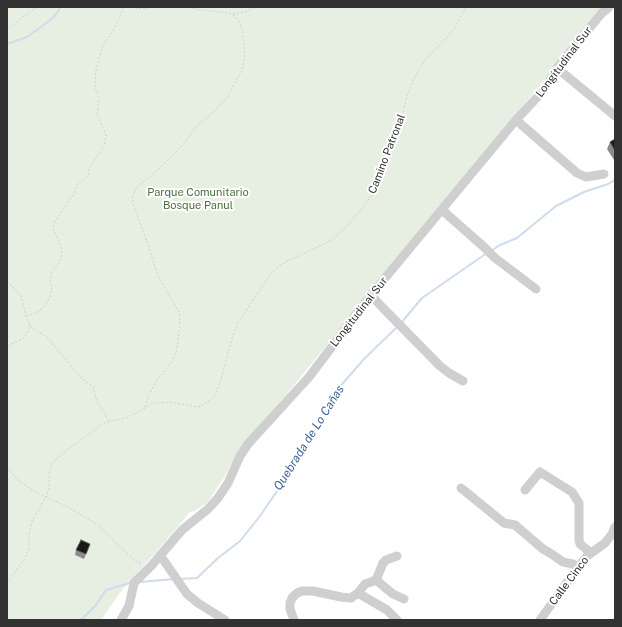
<!DOCTYPE html>
<meta charset="utf-8">
<style>
body{margin:0}
#map{position:relative;width:622px;height:627px;overflow:hidden;background:#fff;font-family:"Public Sans",sans-serif}
canvas{display:block}
.frame{position:absolute;inset:0;border:8px solid #323232;pointer-events:none}
</style>
<div id="map">
<canvas width="622" height="627"></canvas>
<div class="frame"></div>
</div>
<script>
const ctx = document.querySelector('canvas').getContext('2d');
ctx.lineJoin = 'round';
function fill(path, color) {
  ctx.fillStyle = color;
  ctx.fill(path, 'evenodd');
}
function shape(rows) {
  const path = new Path2D();
  for (const r of rows) {
    path.moveTo(r[0], r[1]);
    for (let i = 2; i < r.length; i += 2) path.lineTo(r[i], r[i + 1]);
  }
  return path;
}
function strokePath(path, color, width, dash) {
  ctx.strokeStyle = color;
  ctx.lineWidth = width;
  ctx.lineCap = dash ? 'butt' : 'round';
  ctx.setLineDash(dash || []);
  ctx.stroke(path);
}
function write(font, color, halo, rows, align = 'center') {
  ctx.font = font + ' "Public Sans",sans-serif';
  ctx.lineWidth = 4;
  ctx.setLineDash([]);
  ctx.textBaseline = 'middle';
  ctx.strokeStyle = halo;
  ctx.fillStyle = color;
  for (const [text, x, y, turn = 0] of rows) {
    ctx.save();
    ctx.translate(x, y);
    ctx.rotate((+turn || 0) * Math.PI / 180);
    ctx.textAlign = isNaN(turn) ? turn : align;
    if (halo) ctx.strokeText(text, 0, 0);
    ctx.fillText(text, 0, 0);
    ctx.restore();
  }
}
fill(shape([
 [7,7,604,7,235,457,229,469,208,502,195,511,190,512,163,544,122,590,101,620,7,620]
]), '#e6efe1');
strokePath(shape([
 [7,44,27,37,53,18,61,7],
 [491,251,500,245,517,238,556,206,584,192,608,184,615,180],
 [401,323,422,298,487,253],
 [180,579,197,578,218,558,240,541,260,516,299,459,315,432,337,390,364,359,398,326],
 [140,582,174,579],
 [81,620,96,605,106,590,130,583]
]), '#cedcee', 2);
strokePath(shape([
 [56,7,72,7],
 [131,7,144,9,151,7],
 [233,14,244,12,256,7],
 [7,30,29,12,36,8,44,7],
 [7,281,21,296,27,319,32,328,47,337,81,378,93,387,97,402,110,422],
 [26,316,38,312,45,306,50,297,52,289,50,282,51,274,61,259,62,250,55,233,53,227,55,221,74,194,78,183,83,181,88,176,90,166,104,147,106,135,97,114,99,100,98,94,95,88,96,69,103,45,113,31,124,7],
 [7,350,11,344,23,339,28,332,30,324],
 [145,407,149,395,157,380,173,360,177,349,180,322,179,312,160,280,154,264,148,245,134,207,132,197,137,187,158,170,181,147,195,128,217,109,228,96,242,70,245,56,242,27,238,20,232,14,224,12,200,10,190,7],
 [7,468,14,476,26,486,39,494,68,507,98,525,134,560,141,563],
 [7,583,26,557,29,547,29,534,32,521,46,497,49,487,49,474,51,466,54,461,63,453,97,428,106,422,127,418,154,403,171,402,198,407,204,405,214,397,220,383,233,335,239,321,269,276,279,266,288,261,330,241,344,229,362,209,371,196,378,181,385,159,400,124,407,96,413,80,426,59,452,32,466,7]
]), '#cfcfcf', 1, [2, 2]);
strokePath(shape([
 [557,68,615,116],
 [516,120,577,173,586,177,604,174],
 [442,210,484,247,495,258,536,289],
 [371,295,382,307,440,366,449,373,463,381],
 [461,488,504,523,515,525,543,549,550,553,563,562,573,564,578,567],
 [525,490,540,472,572,492,579,503,579,540,580,544,591,553],
 [160,555,187,594,198,603,225,620],
 [376,580,393,594,404,599],
 [358,593,387,610,397,620],
 [121,620,129,606,134,583,152,565,182,530,208,509,218,498,228,483,240,456,248,444,309,377,371,295,516,120,544,90,557,68,601,14,609,7],
 [294,620,290,609,290,603,292,598,297,593,302,591,313,591,341,597,351,598,358,593,365,584,374,581,377,578,383,563,386,560,397,556],
 [540,620,573,574,587,556,605,543,612,534,615,527]
]), '#cfcfcf', 9);
fill(shape([
 [615,139,615,159,614,160,607,149,610,142],
 [90,544,84,559,75,555,76,550]
]), '#8c8c8c');
const building = shape([
 [615,139,615,151,610,142,615,139],
 [81,540,90,544,86,554,76,550,81,540]
]);
fill(building, '#191919');
strokePath(building, '#5e5e5e', 1);
write('11px', '#323232', '#fff', [
 ["Longitudinal Sur",564,62,-53],
 ["Camino Patronal",387,154,-69],
 ["Longitudinal Sur",359,312,-52],
 ["Calle Cinco",569,581,-53]
]);
write('11px', '#4c703e', '#fff', [
 ["Parque Comunitario",198,193],
 ["Bosque Panul",198,206]
]);
write('italic 12px', '#3e6497', '#fff', [
 ["Quebrada de Lo Cañas",309,438,-58]
]);
</script>
